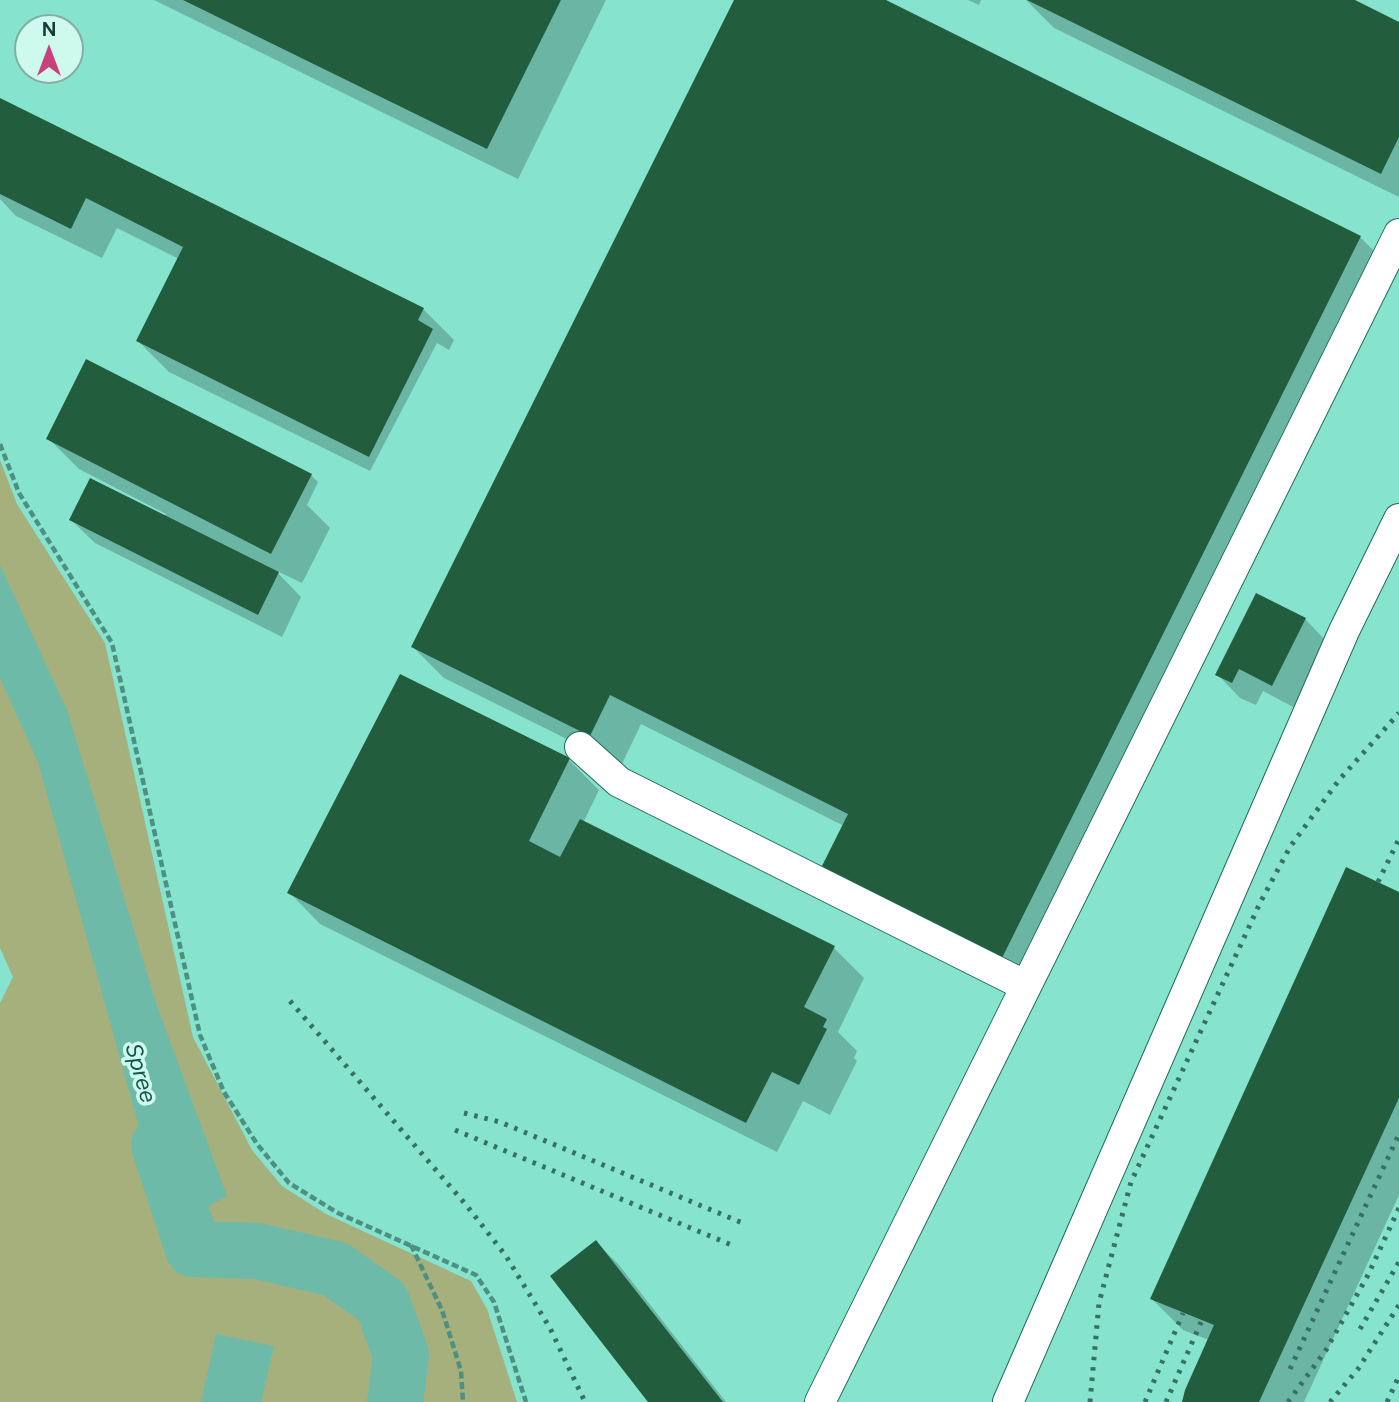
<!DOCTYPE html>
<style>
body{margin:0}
#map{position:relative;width:1399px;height:1402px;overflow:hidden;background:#86e3cd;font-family:Figtree,sans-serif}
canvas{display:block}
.north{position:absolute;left:14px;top:14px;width:70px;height:70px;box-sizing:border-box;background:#cefaee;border:2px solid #84aea4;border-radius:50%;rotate:0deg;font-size:19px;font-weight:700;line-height:28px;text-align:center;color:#153d35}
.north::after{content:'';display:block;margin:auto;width:24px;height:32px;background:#c8407c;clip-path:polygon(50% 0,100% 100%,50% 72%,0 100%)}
</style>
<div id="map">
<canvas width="1399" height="1402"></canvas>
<div class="north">N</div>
</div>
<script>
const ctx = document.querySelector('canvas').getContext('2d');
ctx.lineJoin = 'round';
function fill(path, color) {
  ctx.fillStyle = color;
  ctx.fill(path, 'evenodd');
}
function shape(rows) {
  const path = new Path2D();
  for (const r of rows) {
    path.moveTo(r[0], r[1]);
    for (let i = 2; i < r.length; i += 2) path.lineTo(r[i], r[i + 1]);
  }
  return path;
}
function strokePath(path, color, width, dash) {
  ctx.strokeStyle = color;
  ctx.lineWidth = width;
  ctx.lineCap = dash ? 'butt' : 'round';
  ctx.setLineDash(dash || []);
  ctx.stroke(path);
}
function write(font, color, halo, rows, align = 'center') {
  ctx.font = font + ' Figtree,sans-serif';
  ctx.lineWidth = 7;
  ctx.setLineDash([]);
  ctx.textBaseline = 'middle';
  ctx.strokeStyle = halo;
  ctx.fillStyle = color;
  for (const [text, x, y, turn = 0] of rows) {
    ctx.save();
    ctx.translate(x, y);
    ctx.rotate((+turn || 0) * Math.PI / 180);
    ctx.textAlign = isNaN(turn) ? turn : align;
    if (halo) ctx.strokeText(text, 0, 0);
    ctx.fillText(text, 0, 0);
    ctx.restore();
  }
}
fill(shape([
 [0,460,17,504,105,643,193,1037,252,1150,282,1186,326,1214,471,1281,487,1309,517,1402,0,1402,0,1003,13,977,0,948]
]), '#a6b07c');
fill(shape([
 [0,565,67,710,157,1006,227,1196,167,1228,38,762,0,678],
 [216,1334,274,1346,261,1402,201,1402]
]), '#6dbaa8');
fill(shape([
 [154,0,606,0,518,179],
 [736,0,882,0,1360,237,1391,268,1032,989,844,826,641,724,621,766,444,678,413,647],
 [968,0,981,0,979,5],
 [1026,0,1351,0,1399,24,1399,197,1054,28],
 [0,100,423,309,454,340,449,350,437,343,370,471,169,372,138,341,179,259,117,228,102,258,16,216,0,199],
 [48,438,311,475,318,482,307,505,330,528,302,583,275,570,301,597,282,637,95,543,71,520,164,517,166,514,79,469],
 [1305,619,1328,643,1295,708,1263,691,1256,705,1240,698,1217,674],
 [569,760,599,790,583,823,834,948,864,978,838,1032,857,1051,854,1058,857,1061,830,1115,803,1101,777,1152,320,924,290,893],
 [1399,894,1399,1195,1304,1402,1184,1402,1209,1340,1183,1330,1152,1299],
 [596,1242,619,1265,726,1402,651,1402]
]), '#0003');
strokePath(shape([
 [159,1145,193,1249,257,1251,335,1269,382,1302,401,1355,395,1402]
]), '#6dbaa8', 56);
fill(shape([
 [183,0,561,0,487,149],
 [734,0,886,0,1361,236,1001,960,820,870,848,814,610,695,590,736,411,647],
 [1027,0,1355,0,1399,22,1399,137,1381,174],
 [0,98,424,308,418,320,433,329,369,457,136,341,183,247,86,198,71,229,0,194],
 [86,359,312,474,271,554,46,439],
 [90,478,279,572,258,615,69,520],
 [1256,593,1306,618,1272,686,1239,669,1232,683,1215,675],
 [400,674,570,758,529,841,560,857,580,819,835,946,804,1007,827,1019,823,1027,827,1029,799,1085,772,1072,746,1123,287,893],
 [1346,867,1399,892,1399,1098,1259,1402,1182,1402,1185,1390,1214,1325,1150,1299],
 [596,1240,723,1402,648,1402,550,1276]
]), '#225e3e');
const minor = shape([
 [580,747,619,782,1026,986],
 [820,1402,1399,234],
 [1008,1402,1344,631,1399,519]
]);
strokePath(minor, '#216b5c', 32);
strokePath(shape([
 [0,444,19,493,112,643,200,1035,224,1092,257,1144,289,1183,338,1213,476,1275,494,1302,526,1402],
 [411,1245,442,1310,461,1371,463,1402]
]), '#4d8f80', 4.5, [7, 3.5]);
strokePath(minor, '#fff', 30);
strokePath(shape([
 [1378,882,1399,839],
 [290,1001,467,1206,506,1256,550,1328,585,1402],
 [464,1113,500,1122,745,1224],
 [455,1130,734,1246],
 [1360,1329,1399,1262],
 [1290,1369,1399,1134],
 [1090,1402,1099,1303,1131,1182,1260,903,1290,847,1339,780,1399,713],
 [1145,1402,1183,1313],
 [1166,1402,1202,1320],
 [1288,1402,1326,1350,1368,1275,1399,1208],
 [1330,1402,1358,1369,1399,1305],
 [1387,1402,1399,1376]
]), '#387064', 5, [3.5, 7]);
write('italic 23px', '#17574b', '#cefaee', [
 ["Spree",140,1073,74]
]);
</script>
